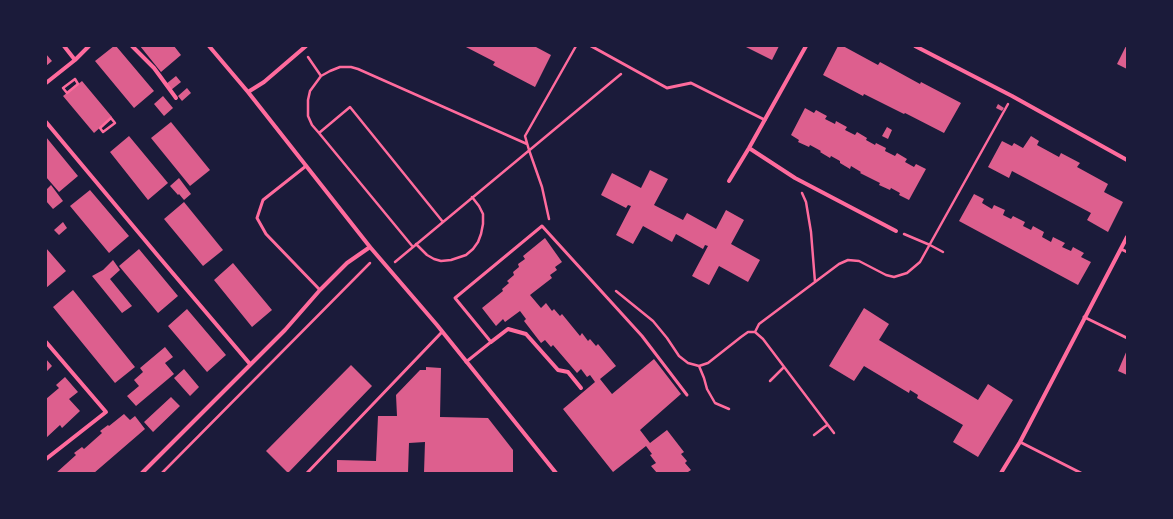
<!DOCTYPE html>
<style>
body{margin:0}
#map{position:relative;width:1173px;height:519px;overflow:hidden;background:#1b1b3a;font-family:"Nunito Sans",sans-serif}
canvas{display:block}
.frame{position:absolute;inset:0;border:47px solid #1b1b3a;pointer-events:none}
</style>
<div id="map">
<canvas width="1173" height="519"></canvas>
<div class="frame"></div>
</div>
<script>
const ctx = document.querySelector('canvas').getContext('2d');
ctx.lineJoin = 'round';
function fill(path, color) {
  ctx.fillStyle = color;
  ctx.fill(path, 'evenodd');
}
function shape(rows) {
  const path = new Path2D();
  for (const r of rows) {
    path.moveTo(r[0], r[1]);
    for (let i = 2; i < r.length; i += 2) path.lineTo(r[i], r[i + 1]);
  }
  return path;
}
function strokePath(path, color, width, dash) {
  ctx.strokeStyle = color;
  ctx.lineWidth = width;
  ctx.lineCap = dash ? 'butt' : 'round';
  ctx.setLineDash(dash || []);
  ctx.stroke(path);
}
fill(shape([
 [114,46,116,46,154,91,134,108,95,61],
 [140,46,174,46,181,55,161,72],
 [464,46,536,46,536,47,551,55,535,87,493,65,495,62],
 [744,46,779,46,772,60],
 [838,46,843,46,878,65,880,62,920,84,921,82,961,103,944,133,905,113,904,114,864,94,863,96,823,75],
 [1126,46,1127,46,1127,69,1117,64],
 [46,54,52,61,46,66],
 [176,76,181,82,171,90,166,84],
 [82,81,112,117,94,133,63,96],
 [187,88,191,93,182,101,178,96],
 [163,96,173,108,164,116,154,104],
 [998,104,1004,108,1002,111,996,108],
 [805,108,814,113,816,110,827,116,825,119,835,124,836,121,847,127,845,130,855,135,857,132,867,138,866,140,875,145,876,143,886,148,885,151,895,156,897,153,907,159,905,162,914,167,916,164,926,169,909,200,899,195,900,193,891,188,890,190,879,185,880,183,860,173,861,172,851,166,850,169,840,163,840,161,831,156,830,158,820,152,821,151,810,145,809,147,798,142,799,140,791,135],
 [171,122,210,170,190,186,151,138],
 [887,127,892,130,888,139,882,136],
 [129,136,168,183,148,200,110,152],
 [1031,136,1039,141,1037,145,1059,157,1061,153,1080,163,1077,167,1108,184,1104,192,1123,202,1108,232,1087,220,1091,213,1012,171,1009,178,988,167,1002,141,1012,146,1014,143,1023,148],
 [46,137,78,176,59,192,46,177],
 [650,170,668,179,654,205,683,220,687,213,716,229,726,210,744,220,731,244,760,260,748,282,719,266,709,285,692,276,708,246,705,245,703,249,676,234,672,242,643,226,633,244,616,235,631,206,628,205,626,208,601,195,612,173,641,188],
 [179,178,191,194,184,200,179,194,178,195,170,186],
 [51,185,63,201,53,209,46,201,46,190],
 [90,190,129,236,109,253,70,206],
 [974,194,984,199,982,203,992,209,994,205,1005,210,1003,215,1011,219,1013,216,1025,222,1023,226,1031,230,1033,226,1044,232,1042,237,1051,242,1053,237,1065,243,1062,247,1071,251,1073,247,1084,253,1081,257,1091,262,1078,285,959,221],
 [184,202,223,250,203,266,164,219],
 [63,222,67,228,59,235,54,230],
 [545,238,562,262,555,267,557,270,550,275,552,278,530,295,541,308,546,303,552,311,554,309,560,316,562,314,580,336,582,333,588,341,590,339,596,346,598,344,616,366,600,379,612,394,654,359,681,394,640,430,650,443,667,430,684,452,681,454,687,461,685,463,691,470,688,472,689,473,657,473,651,466,656,463,650,455,652,454,646,446,613,472,563,409,595,382,590,375,587,377,581,369,577,373,553,345,551,347,545,340,541,343,524,321,526,319,520,311,505,322,503,319,496,326,482,308,503,291,502,289,509,283,507,281,514,275,513,272,519,267,518,264,525,259,523,256],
 [46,248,66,271,46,288],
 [139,249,178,296,158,313,119,266],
 [113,260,120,270,110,279,132,306,122,313,92,276,103,270],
 [233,263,272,310,252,327,214,280],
 [73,290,135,367,115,383,53,307],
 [864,308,889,324,879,340,978,400,988,384,1013,400,978,457,953,442,963,425,917,398,918,395,910,390,909,393,864,366,854,381,829,366],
 [187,309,226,355,207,372,168,326],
 [165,347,173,357,165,363,174,374,136,406,127,396,139,386,134,380,143,372,140,368],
 [1127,350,1127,375,1118,371],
 [46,359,52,366,46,372],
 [351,365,372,386,288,473,266,451],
 [426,367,441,368,440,417,488,418,513,450,513,473,424,473,425,442,409,443,408,473,337,473,337,460,376,461,378,416,397,416,396,395,420,370,426,370],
 [184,369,199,387,190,396,174,378],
 [65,377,78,392,69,399,80,411,62,428,60,425,46,438,46,399,59,388,56,385],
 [171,397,180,406,153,432,144,422],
 [124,414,130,420,135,416,145,429,94,473,56,473,76,455,74,453,82,447,84,449,102,433,100,431,108,425,109,426]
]), '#dd5f8e');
strokePath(shape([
 [308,57,321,76],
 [75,79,78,84,67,93,63,88,75,79],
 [111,118,115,123,103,132,100,128,111,118],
 [319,133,413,247],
 [802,193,806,202,811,232,815,282],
 [549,219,542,187,529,150,525,136,576,46],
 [443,222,350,107,319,133,312,125,308,116,308,100,310,91,321,76,330,71,340,67,351,67,358,69,527,144],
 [904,234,930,245,943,252],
 [416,244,427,255,434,259,441,261,451,260,466,255,473,249,478,242,481,234,483,224,483,214,479,206,472,197],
 [395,262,621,74],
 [616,291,653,321,667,338,679,356,688,363,699,366,708,363,741,337,748,332,755,332,763,339,834,433],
 [755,332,759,324,839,264,848,260,859,261,886,275,894,277,907,273,920,262,1008,104],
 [699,366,704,378,707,389,715,403,729,409],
 [770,381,784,367],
 [814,435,827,425],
 [162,473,370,263]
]), '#ff6b9d', 2.5);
strokePath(shape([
 [591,46,667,88,691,83,765,120],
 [306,166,263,200,257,218,266,234,320,290],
 [1121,249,1127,252],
 [1084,317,1127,338],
 [466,362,491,342,455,298,542,226,642,336,687,395],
 [1020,442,1081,473],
 [307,473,442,332]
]), '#ff6b9d', 3);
strokePath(shape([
 [64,46,75,60],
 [132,46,154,68,176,98],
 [209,46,248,92,370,247,437,325,556,473],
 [915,46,1012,96,1127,160],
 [46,83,75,60,89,46],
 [248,92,264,82,306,46],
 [46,122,159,257,250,364],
 [749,148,795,178,896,231],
 [729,181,749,148,806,46],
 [46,342,106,412,46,459],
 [491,342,508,329,526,334,558,370,568,372,581,388],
 [142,473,285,330,320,290,347,263,370,247],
 [1001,473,1020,442,1127,237]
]), '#ff6b9d', 4);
</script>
